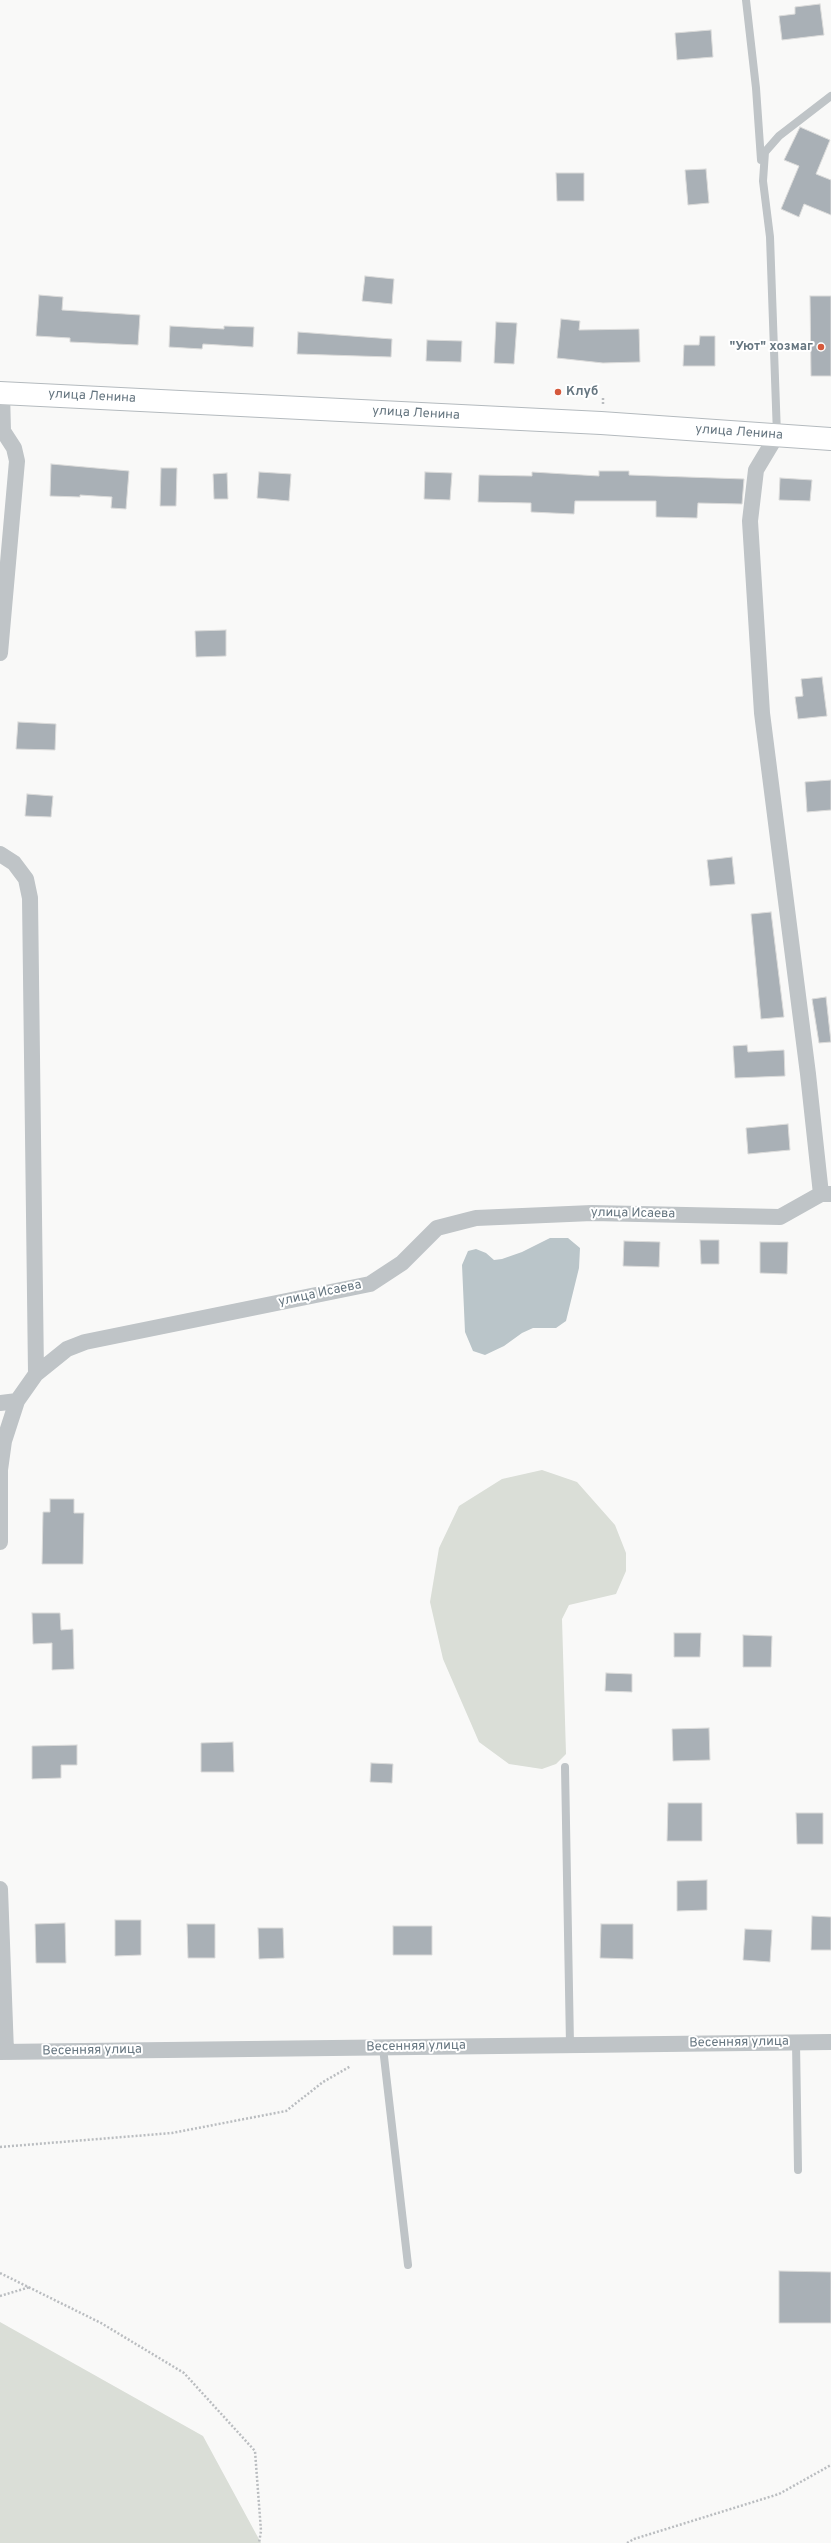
<!DOCTYPE html>
<meta charset="utf-8">
<style>
body{margin:0}
canvas{display:block;background:#f9f9f8}
</style>
<canvas width="831" height="2543"></canvas>
<script>
const ctx = document.querySelector('canvas').getContext('2d');
ctx.lineJoin = 'round';
function fill(path, color) {
  ctx.fillStyle = color;
  ctx.fill(path, 'evenodd');
}
function shape(rows) {
  const path = new Path2D();
  for (const r of rows) {
    path.moveTo(r[0], r[1]);
    for (let i = 2; i < r.length; i += 2) path.lineTo(r[i], r[i + 1]);
  }
  return path;
}
function strokePath(path, color, width, dash) {
  ctx.strokeStyle = color;
  ctx.lineWidth = width;
  ctx.lineCap = dash ? 'butt' : 'round';
  ctx.setLineDash(dash || []);
  ctx.stroke(path);
}
function write(font, color, halo, rows, align = 'center') {
  ctx.font = font + ' Overpass,sans-serif';
  ctx.lineWidth = 4;
  ctx.setLineDash([]);
  ctx.textBaseline = 'middle';
  ctx.strokeStyle = halo;
  ctx.fillStyle = color;
  for (const [text, x, y, turn = 0] of rows) {
    ctx.save();
    ctx.translate(x, y);
    ctx.rotate((+turn || 0) * Math.PI / 180);
    ctx.textAlign = isNaN(turn) ? turn : align;
    if (halo) ctx.strokeText(text, 0, 0);
    ctx.fillText(text, 0, 0);
    ctx.restore();
  }
}
fill(shape([
 [542,1470,577,1482,615,1525,626,1553,626,1571,616,1594,569,1605,562,1619,566,1754,556,1764,542,1769,509,1764,479,1742,443,1659,430,1602,439,1548,459,1506,502,1479],
 [0,2322,203,2436,261,2543,0,2543]
]), '#daded7');
fill(shape([
 [550,1238,568,1238,580,1248,579,1268,566,1321,556,1328,533,1328,522,1333,504,1346,485,1355,473,1351,465,1332,462,1265,468,1251,476,1249,486,1253,494,1260,502,1259,522,1252]
]), '#bac5c9');
const building = shape([
 [820,4,824,35,782,40,779,16,795,14,795,7,820,4],
 [711,30,713,57,677,60,675,33,711,30],
 [800,127,830,140,816,174,831,180,831,215,804,204,799,217,781,209,799,166,784,160,800,127],
 [706,169,709,203,688,205,685,170,706,169],
 [556,173,584,173,584,201,557,201,556,173],
 [365,276,394,279,392,304,362,301,365,276],
 [39,295,63,297,62,310,140,315,138,345,70,342,70,338,36,336,39,295],
 [810,296,831,296,831,376,811,376,810,296],
 [561,319,580,321,579,330,639,329,640,362,603,363,557,358,561,319],
 [496,322,517,323,514,364,494,363,496,322],
 [170,326,224,329,224,326,254,327,253,347,203,344,202,349,169,347,170,326],
 [298,332,392,339,391,357,297,354,298,332],
 [700,336,715,336,715,366,683,366,684,345,699,345,700,336],
 [427,340,462,341,461,362,426,361,427,340],
 [51,464,129,471,126,509,111,508,112,497,80,495,80,497,50,496,51,464],
 [161,468,177,468,176,506,160,506,161,468],
 [599,471,629,471,629,475,744,479,742,504,698,503,697,518,656,517,656,501,575,501,574,514,531,512,531,503,478,502,479,475,532,476,532,472,599,476,599,471],
 [259,472,291,474,289,501,257,498,259,472],
 [425,472,452,473,450,500,424,499,425,472],
 [227,473,228,499,214,499,213,474,227,473],
 [780,478,812,480,810,501,779,500,780,478],
 [226,630,226,656,196,657,195,631,226,630],
 [822,677,827,716,798,719,795,697,803,696,801,679,822,677],
 [18,722,56,724,55,750,16,749,18,722],
 [831,780,831,810,807,812,805,782,831,780],
 [27,794,53,796,51,817,25,816,27,794],
 [732,857,735,884,710,886,707,860,732,857],
 [771,912,784,1017,761,1019,751,914,771,912],
 [826,997,831,1042,819,1043,812,999,826,997],
 [747,1045,748,1052,784,1050,785,1076,735,1078,733,1046,747,1045],
 [788,1124,790,1150,748,1154,746,1128,788,1124],
 [700,1240,719,1240,719,1264,701,1264,700,1240],
 [624,1241,660,1242,659,1267,623,1266,624,1241],
 [760,1242,788,1242,787,1274,760,1273,760,1242],
 [50,1499,74,1499,74,1513,84,1513,83,1564,42,1564,43,1512,50,1512,50,1499],
 [32,1613,60,1613,61,1630,73,1629,74,1669,52,1670,52,1643,33,1644,32,1613],
 [674,1633,701,1633,700,1657,674,1657,674,1633],
 [743,1635,772,1636,771,1667,743,1667,743,1635],
 [606,1673,632,1674,632,1692,605,1691,606,1673],
 [709,1728,710,1760,673,1761,672,1729,709,1728],
 [233,1742,234,1772,201,1772,201,1743,233,1742],
 [77,1745,77,1765,61,1765,61,1778,32,1779,32,1746,77,1745],
 [371,1763,393,1764,392,1783,370,1782,371,1763],
 [668,1803,702,1803,702,1841,667,1841,668,1803],
 [796,1813,823,1813,823,1844,797,1844,796,1813],
 [707,1880,707,1910,677,1911,677,1881,707,1880],
 [812,1916,831,1917,831,1950,811,1950,812,1916],
 [115,1920,141,1920,141,1955,115,1956,115,1920],
 [65,1923,66,1963,36,1963,35,1924,65,1923],
 [187,1924,215,1924,215,1958,188,1958,187,1924],
 [601,1924,633,1924,633,1959,600,1958,601,1924],
 [393,1926,432,1926,432,1955,393,1955,393,1926],
 [258,1928,283,1928,284,1958,259,1959,258,1928],
 [745,1929,772,1930,770,1962,743,1960,745,1929],
 [779,2271,831,2272,831,2323,779,2323,779,2271]
]);
fill(building, '#a9b0b6');
strokePath(building, '#dbdbda', 1);
const secondary = shape([
 [0,393,601,423,831,439]
]);
strokePath(secondary, '#b4babe', 24);
strokePath(shape([
 [603,404,603,397],
 [0,2147,172,2133,286,2111,323,2082,351,2066],
 [0,2273,101,2323,184,2373,255,2451,261,2531,259,2543],
 [0,2296,30,2287],
 [627,2543,634,2539,779,2494,831,2465]
]), '#babdc0', 2.5, [2, 2]);
strokePath(shape([
 [746,0,756,88,761,160],
 [777,435,770,237,763,181,765,152,779,136,831,96],
 [565,1767,570,2045],
 [796,2042,798,2170],
 [383,2048,408,2265]
]), '#bfc4c7', 8);
strokePath(shape([
 [777,435,756,470,750,521,762,713,808,1074,821,1194],
 [0,653,17,461,14,448,3,431,2,393],
 [0,854,14,863,26,879,30,898,36,1374],
 [0,1403,17,1401,36,1374,67,1349,85,1342,370,1284,402,1263,437,1228,476,1218,592,1213,780,1217,821,1194,831,1194],
 [0,1542,0,1470,4,1441,17,1401],
 [0,1889,6,2052],
 [0,2052,831,2042]
]), '#bfc4c7', 16);
strokePath(secondary, '#fff', 22);
for (const [x, y, r, color] of [
 [821,347,4,"#d5593c"],
 [558,392,4,"#d5593c"]
]) {
  const dot = new Path2D();
  dot.arc(x, y, r, 0, 2 * Math.PI);
  ctx.fillStyle = color;
  ctx.fill(dot);
  strokePath(dot, '#fff', 1.5);
}
write('bold 13px', '#667680', '#fff', [
 ["\"Уют\" хозмаг",813,347],
 ["Клуб",566,392,"left"]
], 'right');
write('13px', '#667680', '#fff', [
 ["улица Ленина",92,397,3],
 ["улица Ленина",416,414,3],
 ["улица Ленина",739,433,4],
 ["улица Исаева",633,1214,1],
 ["улица Исаева",320,1294,-12],
 ["Весенняя улица",739,2043,-1],
 ["Весенняя улица",416,2047,-1],
 ["Весенняя улица",92,2051,-1]
]);
</script>
